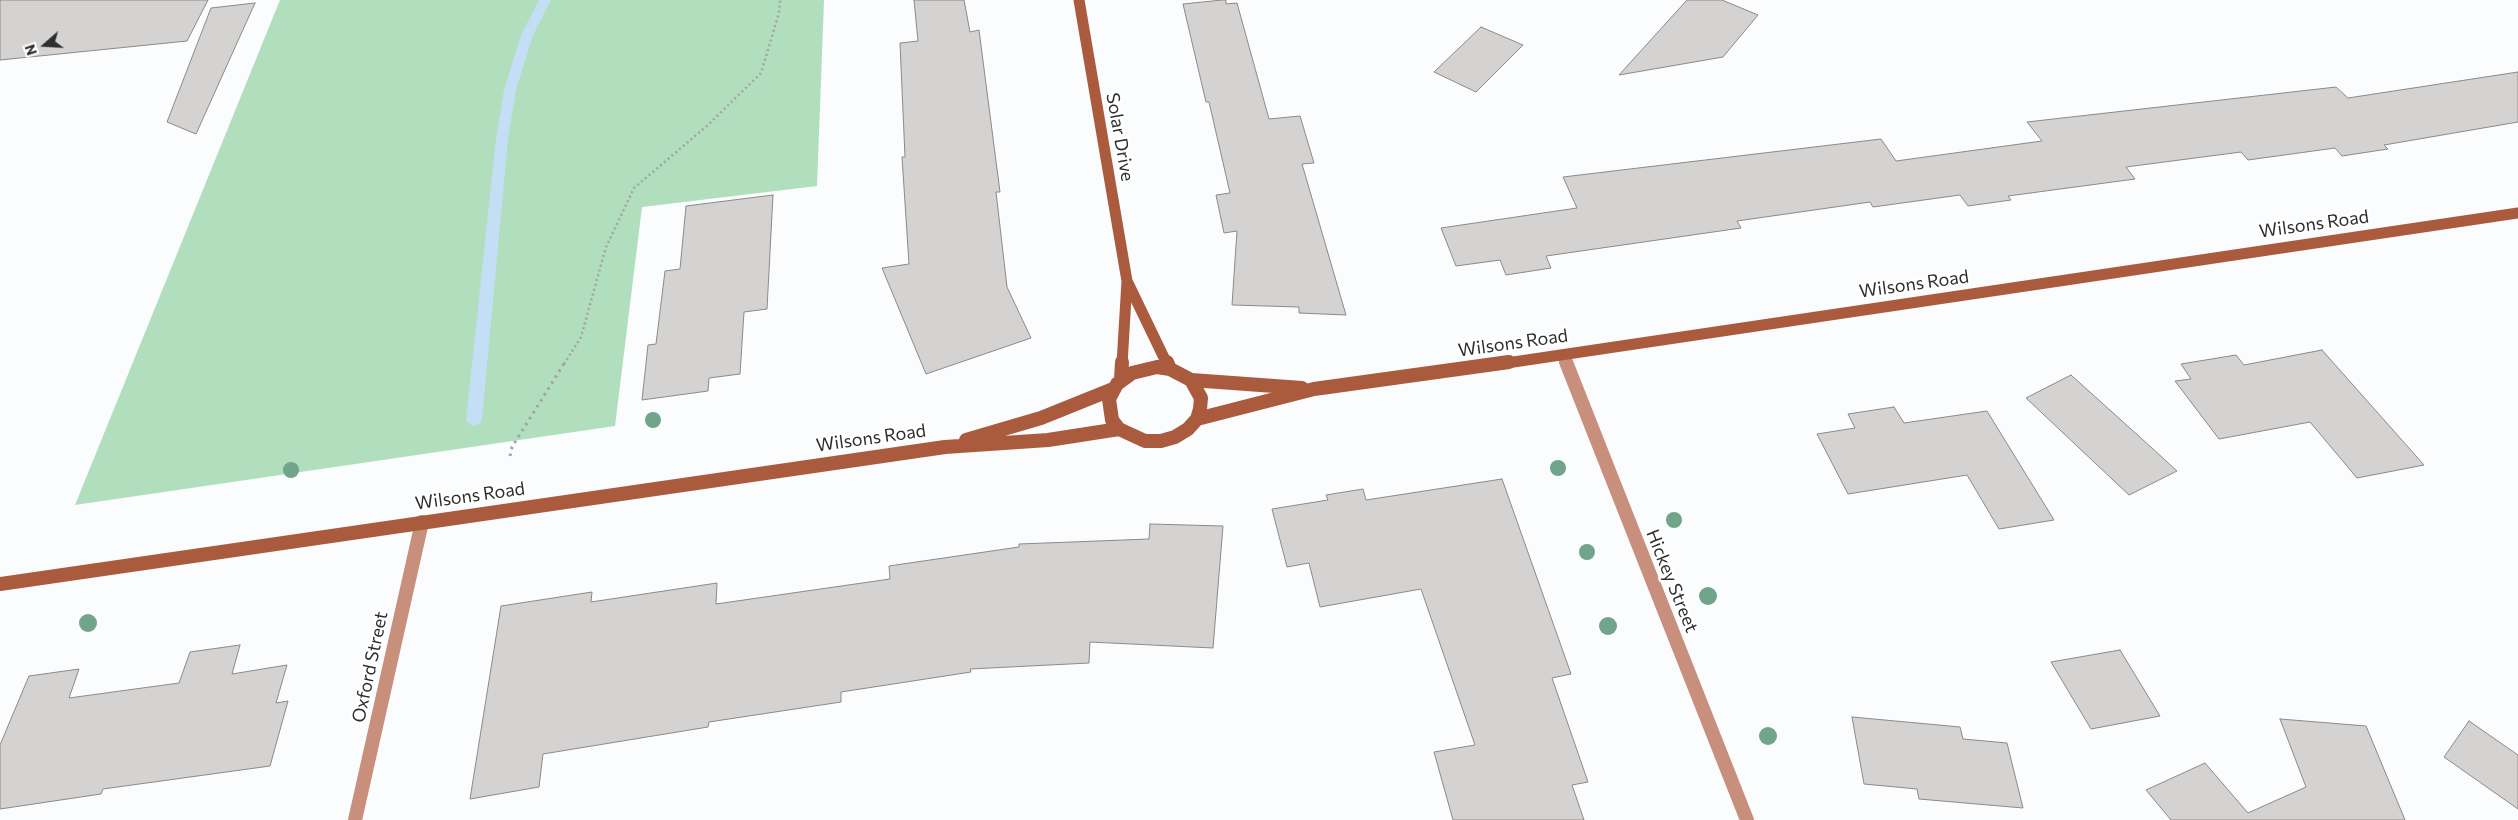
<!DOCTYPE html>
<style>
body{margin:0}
#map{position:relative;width:2518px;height:820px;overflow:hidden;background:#fafcfd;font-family:Commissioner,sans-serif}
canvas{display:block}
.north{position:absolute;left:20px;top:20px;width:50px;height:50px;-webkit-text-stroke:4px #fff;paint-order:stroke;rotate:251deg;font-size:14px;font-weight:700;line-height:20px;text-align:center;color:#2d2e2e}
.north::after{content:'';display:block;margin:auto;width:18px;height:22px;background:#2d2e2e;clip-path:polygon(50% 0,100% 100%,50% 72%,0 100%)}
</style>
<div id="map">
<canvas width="2518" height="820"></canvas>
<div class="north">N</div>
</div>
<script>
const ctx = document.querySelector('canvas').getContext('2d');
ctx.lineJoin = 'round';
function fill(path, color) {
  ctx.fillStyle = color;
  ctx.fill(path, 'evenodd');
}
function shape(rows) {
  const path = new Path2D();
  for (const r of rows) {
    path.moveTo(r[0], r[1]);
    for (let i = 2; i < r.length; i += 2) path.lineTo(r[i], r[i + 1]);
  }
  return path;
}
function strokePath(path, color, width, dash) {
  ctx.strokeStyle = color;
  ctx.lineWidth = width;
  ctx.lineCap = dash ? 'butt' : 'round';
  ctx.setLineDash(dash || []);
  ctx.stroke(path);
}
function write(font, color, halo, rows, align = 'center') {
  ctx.font = font + ' Commissioner,sans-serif';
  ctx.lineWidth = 5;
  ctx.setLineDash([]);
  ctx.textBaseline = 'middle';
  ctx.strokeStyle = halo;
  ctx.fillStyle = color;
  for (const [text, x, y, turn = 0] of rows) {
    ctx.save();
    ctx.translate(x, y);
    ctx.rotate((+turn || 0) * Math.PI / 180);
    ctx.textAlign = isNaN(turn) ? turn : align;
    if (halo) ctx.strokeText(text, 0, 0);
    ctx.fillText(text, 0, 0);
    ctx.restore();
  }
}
fill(shape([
 [280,0,824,0,817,186,642,207,615,426,75,505]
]), '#b1debc');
fill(shape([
 [539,0,551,0,533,35,516,90,508,139,482,420,479,424,474,426,469,424,466,420,496,139,504,90,521,35,539,0]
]), '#c4def5');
const building = shape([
 [0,0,208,0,187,41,0,60,0,0],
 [914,0,964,0,970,32,979,30,1000,192,996,192,1007,287,1031,338,926,374,882,268,909,264,902,157,905,157,900,43,918,41,914,0],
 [1222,0,1226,0,1226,4,1237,3,1269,119,1300,116,1314,163,1302,164,1346,315,1299,313,1299,307,1232,305,1237,231,1224,233,1216,195,1230,193,1209,102,1206,102,1183,4,1222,0],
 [1687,0,1722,0,1758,15,1723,57,1619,75,1687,0],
 [255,3,196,134,167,122,211,8,255,3],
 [1481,27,1523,45,1476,92,1434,72,1481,27],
 [2518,72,2518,122,2384,145,2388,149,2342,156,2335,148,2248,160,2241,152,2126,167,2135,179,2008,196,2011,200,1968,206,1960,195,1873,207,1870,202,1737,221,1741,228,1546,256,1551,268,1506,275,1500,260,1456,266,1441,228,1577,208,1563,177,1881,139,1896,161,2042,141,2027,122,2336,87,2348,98,2518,72],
 [773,195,767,309,744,312,740,374,709,378,708,391,642,400,648,345,656,344,665,271,680,269,686,206,773,195],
 [2322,350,2424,465,2357,478,2310,422,2219,439,2175,381,2191,379,2181,364,2236,355,2244,365,2322,350],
 [2071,375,2152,448,2177,471,2129,495,2026,398,2071,375],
 [1894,407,1904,423,1987,411,2054,520,1999,529,1967,475,1848,494,1817,434,1855,428,1848,414,1894,407],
 [1502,479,1571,674,1552,678,1588,782,1572,785,1584,820,1453,820,1434,752,1475,745,1421,589,1320,607,1309,563,1287,567,1272,509,1328,500,1326,495,1363,489,1366,500,1502,479],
 [1150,524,1223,526,1213,648,1090,642,1089,663,970,669,971,672,841,692,841,702,709,722,708,727,543,754,539,787,470,799,501,606,592,592,591,602,717,583,716,604,890,579,889,566,1019,547,1019,544,1149,539,1150,524],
 [240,645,232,674,287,665,276,703,288,701,270,766,103,789,101,794,0,809,0,745,29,676,79,669,69,698,179,683,190,652,240,645],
 [2120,650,2160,716,2091,729,2051,662,2120,650],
 [1852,717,1960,727,1963,739,2007,743,2023,808,1919,799,1917,789,1864,784,1852,717],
 [2280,719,2366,726,2405,820,2171,820,2146,790,2205,763,2248,813,2306,787,2280,719],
 [2469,721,2518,755,2518,809,2444,757,2469,721]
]);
fill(building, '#d5d3d2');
strokePath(building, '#8c8989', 1);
strokePath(shape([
 [564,364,581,337,606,247,634,188,708,125,761,73,779,13,780,0]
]), '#a2a4a4', 2.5, [2, 3]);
strokePath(shape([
 [510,456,512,447,565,362]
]), '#a2a4a4', 3, [2.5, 4.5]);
strokePath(shape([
 [1563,355,1566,364]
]), '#c8907c', 11);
strokePath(shape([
 [1566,362,1747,820],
 [355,820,422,522]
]), '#c8907c', 14);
strokePath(shape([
 [1079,0,1127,281,1122,364],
 [1128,283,1167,364],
 [1500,364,2518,213]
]), '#aa5b3d', 11);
strokePath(shape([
 [1167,362,1170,369],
 [1157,367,1170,369,1191,380,1201,398,1200,409,1197,419,1188,429,1175,437,1161,441,1145,441,1119,429,1112,420,1109,399,1117,384,1132,373,1157,367],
 [1121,380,1122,362],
 [1191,380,1302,388],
 [1197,419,1314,389,1509,362],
 [966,440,1041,418,1113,389],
 [0,584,945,447,1048,440,1119,429]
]), '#aa5b3d', 14);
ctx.fillStyle = '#70a48b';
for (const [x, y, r] of [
 [653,420,8],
 [1558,468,8],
 [291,470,8],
 [1674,520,8],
 [1587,552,8],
 [1708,596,9],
 [88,623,9],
 [1608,626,9],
 [1768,736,9]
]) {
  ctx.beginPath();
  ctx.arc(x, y, r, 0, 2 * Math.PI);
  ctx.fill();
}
write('18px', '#2d2e2e', '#fff', [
 ["Solar Drive",1120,137,80],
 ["Wilsons Road",2314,224,-8],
 ["Wilsons Road",1914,284,-8],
 ["Wilsons Road",1513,343,-8],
 ["Wilsons Road",871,438,-8],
 ["Wilsons Road",470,496,-8],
 ["Hickey Street",1672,581,68],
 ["Oxford Street",370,667,-78]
]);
</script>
